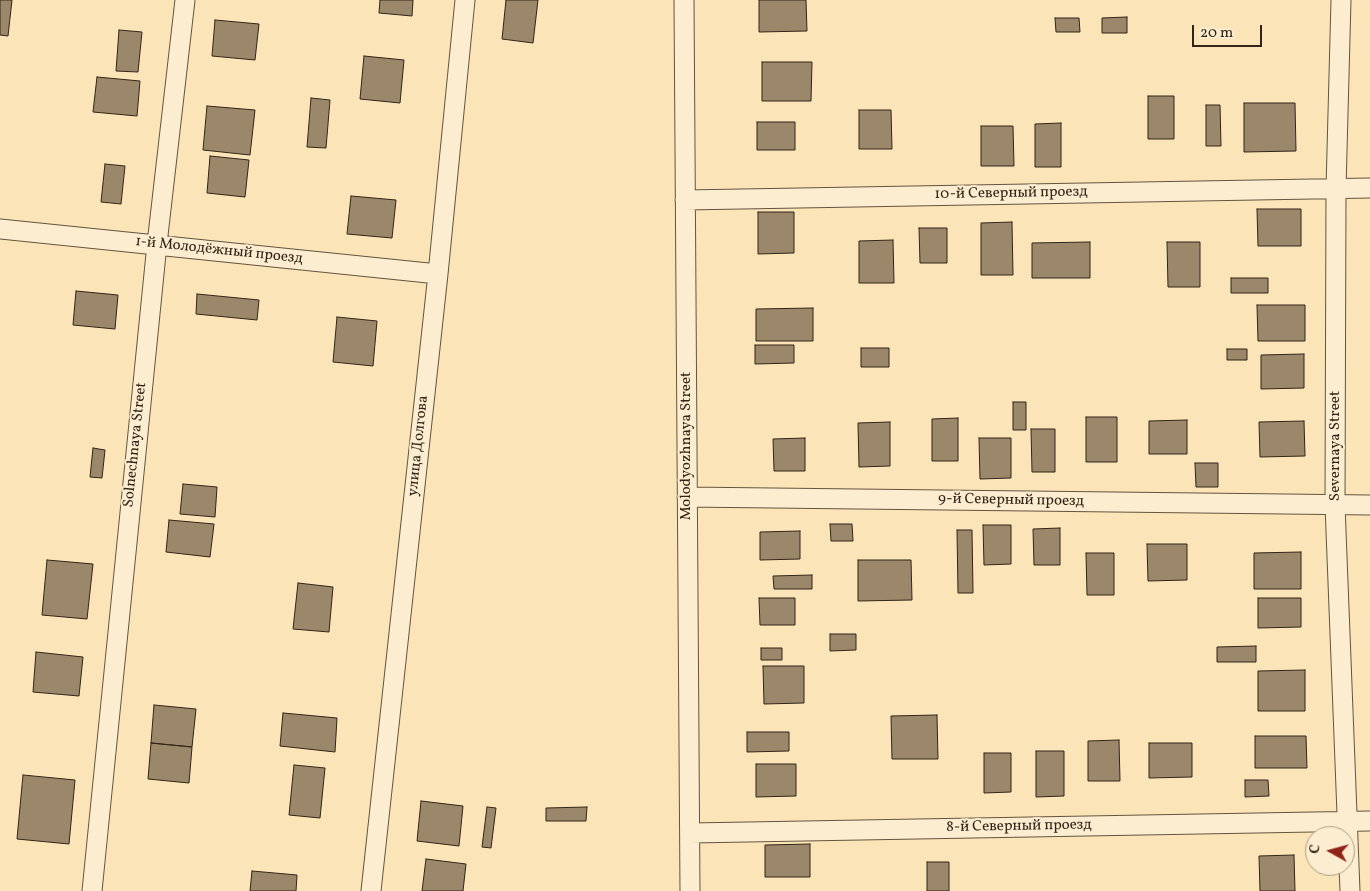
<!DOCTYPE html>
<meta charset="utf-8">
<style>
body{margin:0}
#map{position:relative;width:1370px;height:891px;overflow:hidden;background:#fbe4b7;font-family:Vollkorn,serif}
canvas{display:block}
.north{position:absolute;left:1305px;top:826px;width:50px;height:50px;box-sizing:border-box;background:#fcedd0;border:1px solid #ab9d86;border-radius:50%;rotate:277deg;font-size:14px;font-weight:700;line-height:20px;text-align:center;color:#322418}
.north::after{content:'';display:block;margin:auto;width:18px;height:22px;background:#8f2418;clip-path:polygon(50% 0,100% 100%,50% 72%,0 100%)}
.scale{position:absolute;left:1192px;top:25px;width:70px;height:22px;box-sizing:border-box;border:2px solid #322418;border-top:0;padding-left:6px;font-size:15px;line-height:18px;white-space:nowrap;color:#322418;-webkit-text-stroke:4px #fcedd0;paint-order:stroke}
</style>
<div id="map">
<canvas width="1370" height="891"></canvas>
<div class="north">С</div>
<div class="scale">20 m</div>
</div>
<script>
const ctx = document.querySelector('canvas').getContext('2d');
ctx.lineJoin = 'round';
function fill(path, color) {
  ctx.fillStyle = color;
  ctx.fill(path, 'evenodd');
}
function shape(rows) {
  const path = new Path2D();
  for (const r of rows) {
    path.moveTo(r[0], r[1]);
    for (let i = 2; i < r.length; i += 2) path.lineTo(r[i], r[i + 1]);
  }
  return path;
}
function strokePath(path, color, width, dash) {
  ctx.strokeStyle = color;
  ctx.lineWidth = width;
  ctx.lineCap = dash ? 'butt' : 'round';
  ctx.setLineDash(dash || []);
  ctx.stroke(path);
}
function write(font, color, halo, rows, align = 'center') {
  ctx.font = font + ' Vollkorn,serif';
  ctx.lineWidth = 4;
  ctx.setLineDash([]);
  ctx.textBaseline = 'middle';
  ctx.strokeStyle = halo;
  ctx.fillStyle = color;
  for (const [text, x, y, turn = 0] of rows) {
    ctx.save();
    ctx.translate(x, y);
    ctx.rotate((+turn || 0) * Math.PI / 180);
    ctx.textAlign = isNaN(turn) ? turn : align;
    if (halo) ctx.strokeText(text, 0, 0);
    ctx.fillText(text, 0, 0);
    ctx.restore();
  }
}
const building = shape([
 [0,0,12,0,8,36,0,35,0,0],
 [380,0,413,0,412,16,379,13,380,0],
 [506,0,538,0,533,43,502,39,506,0],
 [759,0,806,0,807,31,759,32,759,0],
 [1127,17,1127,33,1102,33,1102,18,1127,17],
 [1055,18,1079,18,1080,32,1056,32,1055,18],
 [215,20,259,24,255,60,212,56,215,20],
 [119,30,142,32,138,72,116,71,119,30],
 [364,56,404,60,400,103,360,99,364,56],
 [762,62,812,62,811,101,762,101,762,62],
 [97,77,140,81,137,116,93,112,97,77],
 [1148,96,1174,96,1174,139,1148,139,1148,96],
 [311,98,330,100,326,148,307,147,311,98],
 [1244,103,1295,103,1296,151,1244,152,1244,103],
 [1206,105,1220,105,1221,146,1206,146,1206,105],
 [207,106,255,110,250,155,203,150,207,106],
 [859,110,891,110,892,149,859,149,859,110],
 [757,122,795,122,795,150,757,150,757,122],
 [1061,123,1061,167,1035,167,1035,124,1061,123],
 [981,126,1013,126,1014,166,981,166,981,126],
 [210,156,249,160,245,197,207,193,210,156],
 [105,164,125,166,121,204,101,202,105,164],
 [351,196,396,200,392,238,347,234,351,196],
 [1257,209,1301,209,1301,246,1258,246,1257,209],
 [758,212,794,212,794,253,758,254,758,212],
 [1012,222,1013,275,981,275,981,223,1012,222],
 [919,228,947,228,947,263,920,263,919,228],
 [893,240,894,283,859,283,859,241,893,240],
 [1090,242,1090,278,1032,278,1032,243,1090,242],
 [1167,242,1200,242,1200,287,1168,287,1167,242],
 [1231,278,1268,278,1268,293,1231,293,1231,278],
 [76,291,118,295,115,329,73,325,76,291],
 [197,294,259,300,257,320,196,314,197,294],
 [1257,305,1305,305,1305,341,1258,341,1257,305],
 [813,308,813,341,756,341,756,309,813,308],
 [337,317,377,321,373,366,333,362,337,317],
 [755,345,794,345,794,363,755,364,755,345],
 [861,348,889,348,889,367,861,367,861,348],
 [1227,349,1247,349,1247,360,1227,360,1227,349],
 [1304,354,1304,388,1261,389,1261,355,1304,354],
 [1013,402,1026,402,1026,430,1013,430,1013,402],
 [1086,417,1117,417,1117,462,1086,462,1086,417],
 [958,418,958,461,932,461,932,419,958,418],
 [1187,420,1187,454,1149,454,1149,421,1187,420],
 [1304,421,1305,456,1260,457,1259,422,1304,421],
 [890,422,890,466,859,467,858,423,890,422],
 [1031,429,1055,429,1055,472,1032,472,1031,429],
 [805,438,805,471,774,471,773,439,805,438],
 [979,438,1011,438,1011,478,980,479,979,438],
 [93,448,105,450,102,478,90,477,93,448],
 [1195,463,1218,463,1218,487,1196,487,1195,463],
 [183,484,217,487,215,517,180,514,183,484],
 [169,520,214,524,210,557,166,552,169,520],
 [830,524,852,524,853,541,831,541,830,524],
 [983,525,1011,525,1011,564,984,565,983,525],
 [1060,528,1060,565,1034,565,1033,529,1060,528],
 [957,530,972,530,973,593,958,593,957,530],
 [800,531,800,559,760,560,760,532,800,531],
 [1147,544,1187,544,1187,580,1148,581,1147,544],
 [1301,552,1301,589,1254,589,1254,553,1301,552],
 [1086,553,1114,553,1114,595,1087,595,1086,553],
 [47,560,93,564,87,619,42,615,47,560],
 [858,560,911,560,912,600,858,601,858,560],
 [812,575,812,589,774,589,773,576,812,575],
 [298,583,333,587,329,632,293,629,298,583],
 [759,598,795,598,795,625,760,625,759,598],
 [1258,598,1301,598,1301,627,1258,628,1258,598],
 [830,634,856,634,856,650,830,651,830,634],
 [1256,646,1256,662,1217,662,1217,647,1256,646],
 [761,648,782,648,782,660,761,660,761,648],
 [36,652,83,657,79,696,33,692,36,652],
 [763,666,804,666,804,703,764,704,763,666],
 [1305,670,1305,711,1258,711,1258,671,1305,670],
 [154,705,196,709,192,747,151,743,154,705],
 [283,713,337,718,335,752,280,746,283,713],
 [937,715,938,759,892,759,891,716,937,715],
 [747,732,789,732,789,751,747,752,747,732],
 [1255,736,1306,736,1307,768,1255,768,1255,736],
 [1119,740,1120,781,1088,781,1088,741,1119,740],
 [151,743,192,747,189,783,148,779,151,743],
 [1149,743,1192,743,1192,777,1149,778,1149,743],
 [1036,751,1064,751,1064,796,1036,797,1036,751],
 [984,753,1011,753,1011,792,984,793,984,753],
 [756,764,796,764,796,796,756,797,756,764],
 [294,765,325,768,320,818,289,815,294,765],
 [23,775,75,780,69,844,17,839,23,775],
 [1245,780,1268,780,1269,796,1245,797,1245,780],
 [421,801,463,806,459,846,417,841,421,801],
 [487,807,496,808,491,848,482,847,487,807],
 [587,807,586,821,546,821,546,808,587,807],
 [810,844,810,877,765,877,765,845,810,844],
 [1294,855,1295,891,1260,891,1259,856,1294,855],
 [426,859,466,864,463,891,422,891,426,859],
 [927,862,949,862,949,891,927,891,927,862],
 [252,871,297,875,296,891,250,891,252,871]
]);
fill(building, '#9b886b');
strokePath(building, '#322418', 1);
const minor = shape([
 [684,0,690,891],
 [1341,0,1336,189,1335,505,1350,891],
 [685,200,1370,188],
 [0,229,438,274],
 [687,497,1370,505],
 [691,833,1370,821],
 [92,891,157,244,185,0],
 [371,891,438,274,465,0]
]);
strokePath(minor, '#645440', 21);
strokePath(minor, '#fcedd0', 19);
write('15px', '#322418', '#fcedd0', [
 ["10-й Северный проезд",1011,194,-1],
 ["1-й Молодёжный проезд",219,251,6],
 ["Solnechnaya Street",136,445,-84],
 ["улица Долгова",419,446,-84],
 ["Molodyozhnaya Street",687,446,-90],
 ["Severnaya Street",1336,446,-90],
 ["9-й Северный проезд",1011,501,1],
 ["8-й Северный проезд",1019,827,-1]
]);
</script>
